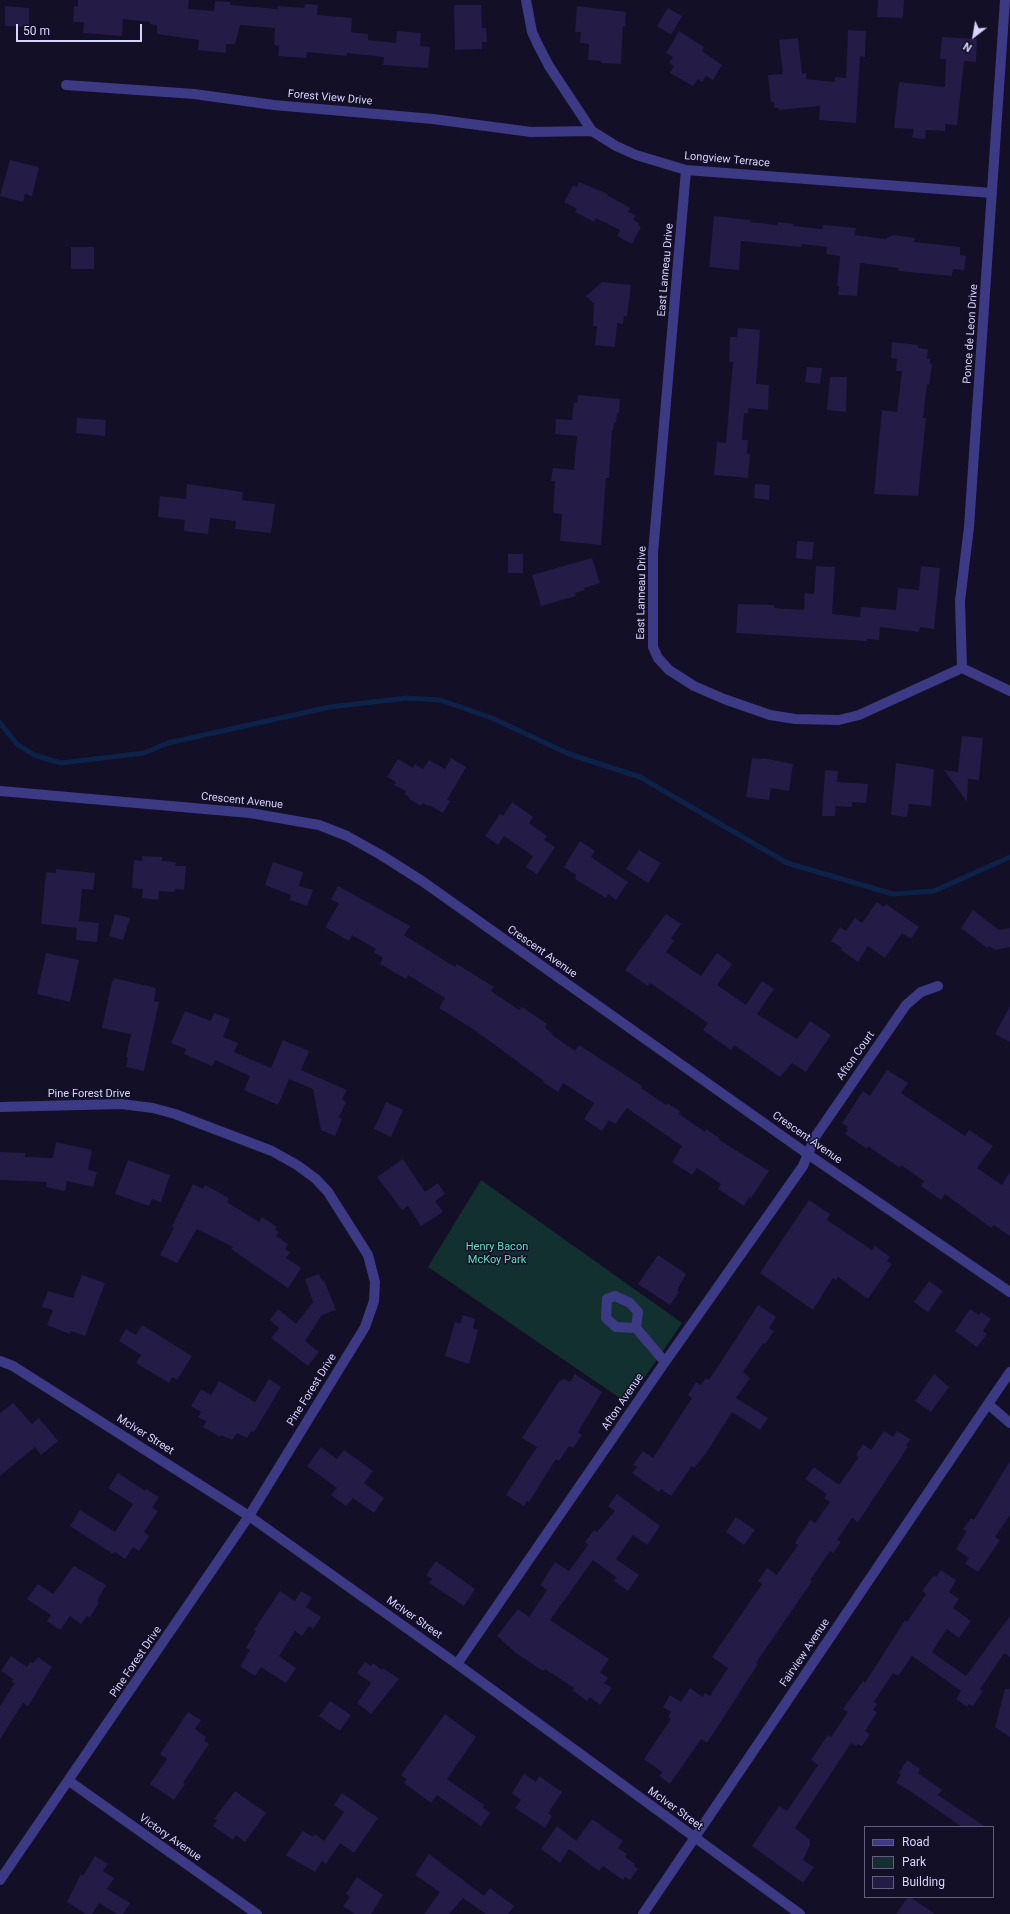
<!DOCTYPE html>
<style>
body{margin:0}
#map{position:relative;width:1010px;height:1914px;overflow:hidden;background:#130f26;font-family:Roboto,sans-serif}
canvas{display:block}
.legend{position:absolute;left:864px;top:1826px;width:130px;height:72px;box-sizing:border-box;background:#130f26;border:1px solid #625e7d;margin:0;padding:5px 7px;list-style:none;font-size:12px;color:#d9d4ff}
.legend li{display:flex;align-items:center;gap:8px;height:20px}
.legend b{width:20px;border:1px solid #625e7d}
.north{position:absolute;left:954px;top:16px;width:40px;height:40px;-webkit-text-stroke:3px #130f26;paint-order:stroke;rotate:211deg;font-size:11px;font-weight:700;line-height:16px;text-align:center;color:#d9d4ff}
.north::after{content:'';display:block;margin:auto;width:14px;height:18px;background:#d9d4ff;clip-path:polygon(50% 0,100% 100%,50% 72%,0 100%)}
.scale{position:absolute;left:16px;top:24px;width:126px;height:18px;box-sizing:border-box;border:2px solid #d9d4ff;border-top:0;padding-left:5px;font-size:12px;line-height:14px;white-space:nowrap;color:#d9d4ff;-webkit-text-stroke:3px #130f26;paint-order:stroke}
</style>
<div id="map">
<canvas width="1010" height="1914"></canvas>
<ul class="legend">
<li><b style="height:5px;background:#3d3a85"></b>Road</li>
<li><b style="height:11px;background:#12302f"></b>Park</li>
<li><b style="height:11px;background:#241b47"></b>Building</li>
</ul>
<div class="north">N</div>
<div class="scale">50 m</div>
</div>
<script>
const ctx = document.querySelector('canvas').getContext('2d');
ctx.lineJoin = 'round';
function fill(path, color) {
  ctx.fillStyle = color;
  ctx.fill(path, 'evenodd');
}
function shape(rows) {
  const path = new Path2D();
  for (const r of rows) {
    path.moveTo(r[0], r[1]);
    for (let i = 2; i < r.length; i += 2) path.lineTo(r[i], r[i + 1]);
  }
  return path;
}
function strokePath(path, color, width, dash) {
  ctx.strokeStyle = color;
  ctx.lineWidth = width;
  ctx.lineCap = dash ? 'butt' : 'round';
  ctx.setLineDash(dash || []);
  ctx.stroke(path);
}
function write(font, color, halo, rows, align = 'center') {
  ctx.font = font + ' Roboto,sans-serif';
  ctx.lineWidth = 3;
  ctx.setLineDash([]);
  ctx.textBaseline = 'middle';
  ctx.strokeStyle = halo;
  ctx.fillStyle = color;
  for (const [text, x, y, turn = 0] of rows) {
    ctx.save();
    ctx.translate(x, y);
    ctx.rotate((+turn || 0) * Math.PI / 180);
    ctx.textAlign = isNaN(turn) ? turn : align;
    if (halo) ctx.strokeText(text, 0, 0);
    ctx.fillText(text, 0, 0);
    ctx.restore();
  }
}
fill(shape([
 [481,1180,682,1323,627,1403,428,1267]
]), '#12302f');
strokePath(shape([
 [0,723,17,744,34,755,61,763,144,753,168,743,330,707,407,698,440,700,492,718,569,754,640,777,787,863,893,894,934,891,1010,857]
]), '#0c2248', 5);
fill(shape([
 [78,0,189,0,188,9,214,11,215,1,230,2,230,5,278,9,278,6,304,8,305,4,318,5,317,15,352,18,351,32,368,34,368,40,396,43,397,31,421,33,420,46,430,47,428,68,383,65,384,57,347,53,347,56,307,52,306,58,278,56,279,46,274,45,275,28,240,25,235,44,226,44,226,53,198,50,199,40,157,34,157,25,150,24,150,22,123,19,122,36,83,33,84,22,73,22,74,6,78,7],
 [878,0,904,0,903,18,877,17],
 [454,5,481,5,482,28,486,28,487,42,482,42,482,49,455,50],
 [5,6,29,8,29,27,5,26],
 [577,6,626,12,625,26,623,26,621,64,601,63,601,61,588,60,589,44,580,43,581,32,575,32],
 [668,8,682,16,671,35,657,26],
 [848,30,866,31,865,57,860,56,856,123,819,120,820,106,779,110,779,108,774,108,774,102,771,102,768,75,783,74,779,40,798,38,802,74,806,73,806,79,835,82,835,77,846,78],
 [679,31,704,47,702,51,722,65,713,80,706,76,702,82,698,79,693,86,670,73,674,66,669,63,673,57,666,53],
 [942,37,977,39,976,62,964,61,957,125,945,124,945,131,926,130,925,139,912,138,914,129,894,128,899,82,945,87,946,59,940,59],
 [10,160,39,167,32,196,25,194,23,202,0,196],
 [579,182,608,194,607,195,630,208,628,212,636,215,633,220,639,223,638,225,641,227,632,244,617,236,620,230,596,218,594,222,575,212,577,209,564,202,573,185,577,187],
 [714,216,751,220,750,222,777,225,778,222,793,224,793,226,822,229,823,225,856,228,855,235,885,239,893,235,915,238,914,242,960,247,960,255,966,256,964,270,953,269,952,276,898,271,899,268,860,263,857,296,838,295,839,286,837,286,840,256,826,254,827,247,801,244,801,247,741,241,739,270,709,267],
 [71,247,94,247,94,269,71,269],
 [602,282,631,285,627,316,624,316,623,324,617,323,615,347,595,345,597,326,593,326,594,304,586,296],
 [738,328,760,330,756,384,769,385,768,410,748,408,748,413,744,413,742,440,748,440,747,454,750,454,748,478,714,475,717,442,726,443,733,362,729,362,730,337,737,337],
 [892,342,918,345,918,348,928,349,927,359,930,359,930,364,932,364,929,385,927,384,923,418,926,418,918,496,874,494,882,410,897,412,902,371,896,371,897,359,891,358],
 [807,367,822,368,820,384,805,382],
 [830,377,847,377,846,412,827,410],
 [578,395,620,399,619,413,617,413,616,423,614,423,613,430,612,430,609,478,606,478,601,545,560,541,562,514,553,513,555,481,551,481,553,468,574,470,577,436,555,434,556,419,572,420,574,402,577,403],
 [77,418,106,420,105,436,76,433],
 [187,484,243,492,242,500,275,504,271,533,235,529,236,521,210,518,208,534,184,531,185,520,158,517,160,496,186,499],
 [755,484,770,485,769,500,754,498],
 [797,541,814,542,812,560,796,558],
 [508,554,523,554,523,573,508,573],
 [592,558,600,583,584,588,585,590,575,593,576,596,541,606,532,575],
 [816,566,835,567,832,614,860,617,861,607,896,610,898,588,919,590,921,566,940,568,934,629,920,627,919,632,880,627,879,640,867,639,867,641,736,633,738,604,774,605,774,608,804,610,805,593,814,594],
 [962,736,983,738,979,780,968,779,967,802,944,770,958,772],
 [451,758,466,767,447,800,450,801,443,813,429,805,428,806,423,803,421,806,409,799,409,797,404,794,406,791,394,785,396,782,387,777,398,759,413,768,415,764,423,769,429,760,445,769],
 [752,758,763,759,763,758,793,764,789,791,771,788,769,800,746,797],
 [896,763,934,769,931,806,909,804,907,817,891,815],
 [825,770,838,771,837,782,868,784,866,803,852,802,852,807,836,806,836,801,835,816,822,816],
 [512,802,533,817,529,823,547,836,544,840,555,847,537,874,526,867,533,856,504,836,498,845,485,836,500,814,503,816],
 [580,841,595,851,591,857,628,882,616,900,608,894,606,898,575,879,576,875,564,867],
 [639,850,661,863,648,883,626,869],
 [142,856,162,857,162,861,176,862,175,866,186,866,184,890,175,889,175,892,159,891,158,900,142,898,143,889,132,888,134,860,142,861],
 [273,862,303,872,299,886,313,890,307,906,290,900,291,895,265,885],
 [56,869,95,873,93,890,82,889,79,921,99,923,97,942,76,940,77,928,41,924,46,872,56,873],
 [338,886,410,926,404,935,455,967,457,964,494,987,491,991,519,1010,522,1007,547,1024,545,1028,553,1034,552,1035,575,1051,579,1045,642,1086,641,1088,666,1105,667,1103,680,1111,679,1114,705,1132,706,1129,719,1138,718,1139,769,1171,751,1198,749,1197,744,1206,718,1189,721,1184,697,1168,692,1175,672,1162,682,1146,627,1108,615,1124,609,1120,602,1131,584,1119,594,1103,563,1083,558,1092,543,1082,544,1081,473,1029,439,1008,445,998,408,975,406,979,380,964,383,958,374,952,376,949,352,935,349,941,325,927,339,904,331,899],
 [877,902,884,907,886,904,919,927,911,939,902,933,885,958,868,946,858,962,841,950,842,948,831,941,840,927,846,931,855,918,862,923],
 [973,910,999,930,1010,928,1010,947,995,950,989,946,987,948,961,928],
 [115,914,130,918,123,940,109,936],
 [666,914,681,924,671,938,674,941,666,952,701,976,717,953,732,964,717,985,746,1005,762,981,774,989,757,1014,797,1039,810,1021,831,1035,806,1072,792,1063,780,1077,734,1045,731,1050,703,1030,708,1023,650,983,648,986,625,970],
 [46,953,79,960,70,1002,37,994],
 [114,978,156,988,154,1001,159,1002,144,1071,126,1067,128,1058,126,1057,131,1034,102,1028,112,981,114,981],
 [1010,1006,1010,1042,995,1034],
 [185,1011,211,1021,214,1013,230,1019,223,1037,238,1043,234,1052,271,1068,283,1040,309,1051,301,1070,347,1090,342,1099,346,1102,339,1117,342,1119,335,1136,321,1130,313,1089,289,1079,278,1105,244,1090,250,1076,215,1060,212,1066,184,1054,186,1049,171,1043],
 [887,1070,908,1083,901,1093,965,1136,969,1130,993,1146,977,1168,1002,1185,1010,1172,1010,1236,994,1225,991,1228,945,1194,941,1200,921,1186,924,1181,901,1165,900,1168,868,1146,867,1149,845,1134,848,1130,846,1129,848,1127,842,1123,863,1091,870,1096],
 [386,1102,403,1110,391,1137,374,1129],
 [56,1142,92,1150,88,1170,97,1172,93,1187,67,1181,65,1191,46,1187,47,1182,0,1180,0,1152,25,1153,25,1157,53,1158],
 [403,1159,425,1192,438,1183,445,1194,435,1201,443,1212,421,1226,408,1206,402,1210,377,1177],
 [128,1160,170,1175,161,1202,152,1199,149,1206,115,1194],
 [193,1184,203,1189,205,1185,229,1198,227,1202,259,1222,262,1217,277,1227,275,1229,279,1232,276,1236,288,1244,285,1249,290,1252,286,1258,301,1268,288,1288,231,1249,233,1247,197,1229,177,1263,160,1255,174,1228,172,1226],
 [809,1200,830,1214,827,1220,872,1250,875,1246,890,1257,887,1261,892,1264,868,1299,838,1277,836,1280,833,1278,813,1310,760,1273],
 [658,1255,686,1274,677,1291,679,1292,670,1305,638,1284],
 [319,1274,322,1281,324,1280,336,1310,322,1315,305,1341,319,1352,308,1366,271,1338,279,1328,270,1320,278,1309,296,1324,313,1302,305,1279],
 [82,1275,105,1283,85,1336,71,1331,70,1334,47,1325,53,1310,42,1307,48,1291,73,1298],
 [929,1281,943,1291,928,1312,914,1302],
 [758,1305,776,1317,769,1328,774,1331,765,1344,763,1343,743,1372,750,1378,736,1398,768,1418,760,1430,732,1412,706,1453,694,1468,692,1466,671,1496,661,1489,659,1492,632,1473,637,1467,633,1465,643,1451,653,1458,692,1398,688,1395,696,1382,701,1385,706,1378,709,1380],
 [970,1309,979,1315,981,1312,991,1319,983,1331,987,1334,977,1347,955,1331],
 [463,1315,475,1319,473,1328,478,1330,469,1364,445,1356,455,1322,460,1324],
 [142,1325,192,1356,177,1380,172,1377,169,1383,136,1363,141,1355,119,1341,126,1329,136,1335],
 [575,1374,602,1392,578,1432,582,1435,573,1448,569,1446,559,1461,556,1459,529,1502,527,1501,524,1506,506,1495,537,1447,522,1438,560,1380,562,1381,563,1378,570,1382],
 [934,1374,949,1387,931,1412,915,1401],
 [269,1379,281,1387,254,1432,251,1431,247,1438,237,1433,232,1440,221,1435,220,1437,203,1427,206,1421,198,1417,201,1412,191,1406,201,1389,211,1395,219,1381,255,1402],
 [13,1403,32,1424,39,1418,58,1441,41,1455,35,1447,0,1476,0,1413],
 [884,1431,893,1437,897,1431,910,1439,906,1446,908,1447,858,1522,852,1518,837,1540,841,1542,833,1553,830,1551,810,1580,812,1581,756,1663,758,1664,707,1743,701,1739,670,1784,659,1776,662,1772,644,1759,671,1719,668,1717,671,1712,663,1707,670,1695,681,1702,690,1688,703,1697,705,1693,710,1696,728,1668,712,1657,762,1584,758,1581,767,1568,777,1575,798,1545,795,1543,810,1520,815,1523,830,1502,824,1498,827,1494,805,1479,814,1467,839,1485,859,1457,856,1455,863,1444,871,1450],
 [321,1447,337,1459,344,1450,373,1471,364,1483,384,1498,374,1513,353,1498,346,1506,331,1495,337,1488,307,1466],
 [1010,1461,1010,1515,995,1537,1000,1540,978,1572,965,1564,969,1558,956,1549,967,1531,963,1529,971,1518,974,1520],
 [118,1473,145,1491,146,1489,159,1497,152,1508,158,1511,144,1532,149,1536,139,1551,133,1547,125,1559,115,1552,113,1554,70,1526,80,1510,115,1532,133,1504,108,1488],
 [617,1494,660,1526,647,1545,633,1535,616,1559,639,1575,628,1591,614,1581,616,1577,593,1560,550,1620,609,1659,600,1672,608,1678,604,1683,612,1688,600,1705,590,1697,587,1701,572,1690,574,1688,545,1669,543,1671,516,1653,497,1636,518,1609,529,1617,547,1590,540,1585,555,1562,569,1571,588,1545,585,1542,594,1530,597,1532,615,1511,608,1506],
 [736,1517,755,1530,744,1545,726,1532],
 [436,1561,475,1589,464,1606,429,1583,432,1579,426,1575],
 [74,1566,106,1585,97,1601,99,1603,90,1617,87,1616,81,1624,70,1616,60,1630,47,1621,51,1615,27,1599,38,1584,53,1594],
 [941,1570,956,1580,949,1592,959,1599,953,1608,971,1621,959,1638,947,1629,932,1652,966,1676,1010,1616,1010,1657,1004,1653,980,1689,983,1691,973,1706,969,1704,967,1707,956,1699,961,1691,912,1656,898,1676,893,1673,874,1702,877,1704,873,1710,877,1712,865,1731,870,1734,862,1746,858,1744,856,1746,851,1743,795,1828,810,1840,810,1845,803,1860,814,1867,803,1883,752,1846,779,1806,787,1811,810,1777,818,1765,811,1760,828,1735,831,1737,848,1712,843,1709,863,1681,865,1683,905,1620,907,1622,926,1594,922,1591,934,1575,936,1577],
 [280,1591,295,1601,301,1591,312,1598,306,1607,321,1617,313,1629,309,1626,302,1636,295,1631,279,1656,296,1668,286,1683,261,1667,255,1676,240,1666,250,1650,246,1648,256,1631,254,1630],
 [11,1656,27,1667,30,1662,33,1663,38,1657,52,1667,28,1706,23,1703,0,1739,0,1706,15,1683,12,1682,13,1679,1,1671],
 [365,1662,371,1666,373,1663,382,1670,383,1668,399,1679,371,1714,357,1703,371,1683,357,1673],
 [1005,1689,1010,1689,1010,1737,995,1727],
 [330,1701,351,1715,340,1731,319,1716],
 [188,1712,201,1720,195,1729,206,1737,204,1740,209,1744,183,1783,185,1784,174,1800,150,1784,167,1759,160,1754],
 [445,1714,476,1737,447,1779,484,1805,483,1808,490,1813,481,1826,437,1795,431,1803,404,1783,407,1779,401,1775],
 [907,1760,920,1769,918,1773,942,1790,938,1795,986,1827,962,1827,907,1789,896,1783,901,1774,899,1773],
 [524,1774,536,1782,539,1776,562,1792,548,1813,552,1816,545,1828,515,1808,521,1800,512,1793],
 [235,1791,266,1813,245,1842,236,1835,233,1840,213,1826,217,1820,214,1819],
 [342,1793,378,1818,354,1853,340,1843,326,1864,322,1861,315,1872,286,1855,303,1831,313,1837,315,1834,324,1841,344,1812,334,1805],
 [592,1819,623,1841,618,1848,627,1854,625,1857,635,1864,634,1866,638,1869,630,1880,625,1877,623,1880,603,1866,599,1871,569,1849,560,1863,541,1849,557,1826,576,1841],
 [429,1854,484,1896,490,1888,514,1906,508,1914,486,1914,463,1898,449,1914,424,1914,440,1892,415,1875],
 [95,1856,108,1864,103,1871,114,1878,107,1889,130,1903,123,1914,117,1914,99,1903,92,1914,86,1914,67,1902,81,1874,83,1876],
 [357,1877,383,1895,371,1914,355,1914,343,1906,350,1897,346,1894],
 [908,1897,910,1897,935,1914,896,1914]
]), '#241b47');
strokePath(shape([
 [526,0,532,32,538,45,549,66,592,131,616,146,636,155,686,170,992,193],
 [66,85,194,94,274,105,433,119,531,132,592,131],
 [686,170,653,553,653,647,658,658,669,670,694,686,724,699,770,715,795,719,839,720,859,715,962,668,1010,691],
 [962,668,960,601,969,527,1005,0],
 [0,791,250,813,319,825,347,836,381,855,422,881,809,1155,1010,1292],
 [0,1107,121,1104,153,1108,175,1114,272,1151,297,1165,316,1179,328,1192,368,1255,375,1282,374,1301,365,1327,249,1516,0,1880],
 [636,1328,616,1327,606,1318,607,1299,615,1296,630,1303,638,1312,636,1328,665,1362],
 [0,1361,13,1366,249,1516,457,1664,800,1914],
 [1010,1372,988,1404,1010,1423],
 [457,1664,665,1362,803,1166,815,1137,906,1005,921,992,938,986],
 [69,1781,257,1914],
 [643,1914,988,1404]
]), '#3d3a85', 10);
write('11px', '#d9d4ff', '#130f26', [
 ["Forest View Drive",330,98,5],
 ["Longview Terrace",727,160,5],
 ["East Lanneau Drive",666,270,-85],
 ["Ponce de Leon Drive",971,334,-86],
 ["East Lanneau Drive",642,593,-89],
 ["Crescent Avenue",242,801,6],
 ["Crescent Avenue",542,952,35],
 ["Afton Court",856,1056,-55],
 ["Pine Forest Drive",89,1094],
 ["Crescent Avenue",807,1138,35],
 ["Pine Forest Drive",312,1390,-58],
 ["Afton Avenue",623,1402,-56],
 ["McIver Street",145,1435,32],
 ["McIver Street",414,1618,35],
 ["Fairview Avenue",805,1653,-56],
 ["Pine Forest Drive",136,1662,-56],
 ["McIver Street",675,1809,36],
 ["Victory Avenue",170,1838,35]
]);
write('11px', '#5fe0c0', '#130f26', [
 ["Henry Bacon",497,1247],
 ["McKoy Park",497,1260]
]);
</script>
